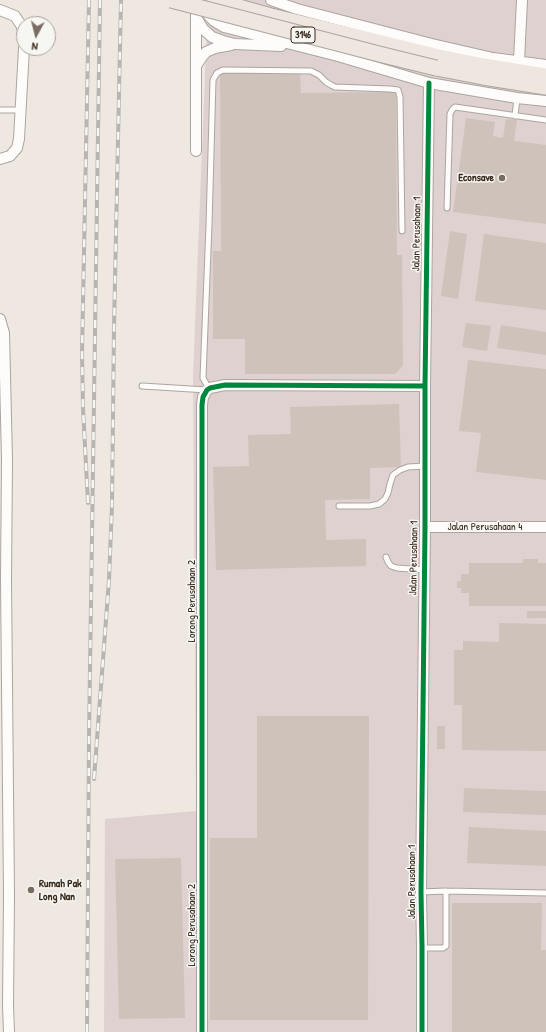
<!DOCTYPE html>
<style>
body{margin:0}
#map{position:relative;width:546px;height:1032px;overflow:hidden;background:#efe8e0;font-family:"Patrick Hand",sans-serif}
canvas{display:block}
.north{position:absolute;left:16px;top:16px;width:40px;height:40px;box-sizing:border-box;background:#f6f6f2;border:1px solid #aba49d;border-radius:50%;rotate:187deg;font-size:11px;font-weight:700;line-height:16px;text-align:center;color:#3b2a1e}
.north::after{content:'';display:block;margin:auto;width:14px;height:18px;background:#7a6c62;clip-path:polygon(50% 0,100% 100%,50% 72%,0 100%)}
</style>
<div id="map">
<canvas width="546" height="1032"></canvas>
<div class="north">N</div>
</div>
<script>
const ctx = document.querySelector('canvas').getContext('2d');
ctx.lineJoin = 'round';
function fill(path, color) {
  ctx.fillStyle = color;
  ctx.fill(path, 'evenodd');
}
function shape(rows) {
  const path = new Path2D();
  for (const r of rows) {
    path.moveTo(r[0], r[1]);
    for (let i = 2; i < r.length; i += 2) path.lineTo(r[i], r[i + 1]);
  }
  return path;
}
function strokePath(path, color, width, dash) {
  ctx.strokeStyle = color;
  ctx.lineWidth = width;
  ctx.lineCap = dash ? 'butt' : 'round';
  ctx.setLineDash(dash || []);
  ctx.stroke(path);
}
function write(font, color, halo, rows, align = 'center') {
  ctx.font = font + ' "Patrick Hand",sans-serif';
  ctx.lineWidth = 3;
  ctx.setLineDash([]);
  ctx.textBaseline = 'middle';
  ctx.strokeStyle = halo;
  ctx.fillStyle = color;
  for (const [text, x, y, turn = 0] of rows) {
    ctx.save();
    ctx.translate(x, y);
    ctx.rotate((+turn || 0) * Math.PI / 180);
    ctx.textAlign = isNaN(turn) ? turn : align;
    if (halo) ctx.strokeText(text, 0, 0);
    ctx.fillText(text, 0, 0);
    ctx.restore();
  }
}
fill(shape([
 [208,0,546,0,546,1032,104,1032,105,819,196,811,193,375]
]), '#dfd1d0');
fill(shape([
 [220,73,300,73,301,93,396,92,397,255,402,255,403,366,395,374,245,374,245,339,213,339,213,251,221,251],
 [466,118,495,122,493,136,503,138,506,119,517,120,514,141,546,145,546,224,453,212],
 [450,231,467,234,458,299,441,296],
 [484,234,546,243,546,310,475,301],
 [466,323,491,326,487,351,462,347],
 [501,325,546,332,546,355,497,348],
 [468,360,546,369,546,480,476,472,481,433,459,431],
 [399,404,401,467,370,468,370,499,325,500,326,540,366,539,366,566,216,570,213,467,249,466,248,435,291,434,290,407],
 [523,559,538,559,538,563,546,563,546,606,469,606,469,593,461,593,461,588,457,588,457,581,461,581,461,574,469,574,469,563,523,563],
 [527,611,546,611,546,618,527,618],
 [499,623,546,624,546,751,462,750,462,705,454,705,454,650,463,650,463,641,499,642],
 [257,716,369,716,368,1020,210,1020,210,838,257,838],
 [437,726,445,726,445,749,437,749],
 [464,788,546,791,546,815,463,812],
 [469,827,546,831,546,866,467,863],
 [181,858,185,1018,119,1019,115,859],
 [452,903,542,903,541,950,546,950,546,1032,452,1032]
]), '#cfc2bb');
const lane = shape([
 [0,110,21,110],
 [515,116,517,98],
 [447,208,450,114,452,110,455,107,546,120],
 [142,386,207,390],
 [210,388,207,385,203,378,209,225,213,80,217,73,223,70,311,71,319,75,326,82,331,85,335,87,390,89,398,90,400,97,402,231],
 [339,506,370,506,379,504,385,499,388,493,390,484,393,475,400,470,408,467,425,466],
 [386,557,388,562,391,566,397,568,424,570],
 [446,891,546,893],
 [421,892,446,891,446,946,443,948,422,948]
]);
const street = shape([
 [271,0,297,9,432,44,493,58,546,65],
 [196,1,196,151],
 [207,6,208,15,214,21,224,27,338,56,429,83,517,98,546,101],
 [0,10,15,16,21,25,24,33],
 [196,17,203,29,212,37,223,41,235,44,281,46],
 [519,61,522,0],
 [196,66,201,58,206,52,215,48,231,45],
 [0,159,10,156,17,148,19,139,24,48],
 [0,319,4,333,7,460,6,579,9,896,8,1006,9,1032],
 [425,527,546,527],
 [202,1032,202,405,203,397,207,390,210,388,225,385,425,386],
 [422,1032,422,946,421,892,425,527,425,386,429,83]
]);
const primary = shape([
 [214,0,271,16,439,57,484,66,546,76],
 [436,68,483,77,546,87]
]);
strokePath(lane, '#aba59f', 7);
strokePath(street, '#aba59f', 12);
strokePath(primary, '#aba59f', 17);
strokePath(lane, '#fdfcfa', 5);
strokePath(street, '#fdfcfa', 10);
strokePath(primary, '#eee6df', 15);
const rail = shape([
 [88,503,83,408,82,353,89,0],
 [94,779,109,580,112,505,114,328,121,0],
 [87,1032,89,737,100,0]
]);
strokePath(rail, '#b7b4b1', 4);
strokePath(rail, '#f6f6f2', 2.5, [8]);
const primaryBridge = shape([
 [171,0,383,55,436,68]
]);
strokePath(primaryBridge, '#aba59f', 17, []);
strokePath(primaryBridge, '#eee6df', 15);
strokePath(shape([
 [202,1032,202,405,203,397,207,390,210,388,225,385,425,386],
 [422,1032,422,946,421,892,425,527,425,386,429,83]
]), '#00873e', 5);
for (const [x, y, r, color] of [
 [502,178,4,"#7a6c62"],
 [31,890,4,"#7a6c62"]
]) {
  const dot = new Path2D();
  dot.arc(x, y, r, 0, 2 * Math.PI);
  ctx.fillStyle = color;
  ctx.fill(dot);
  strokePath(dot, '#f6f6f2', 1.5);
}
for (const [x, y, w] of [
 [303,35,24]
]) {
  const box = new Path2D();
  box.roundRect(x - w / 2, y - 8, w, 16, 3);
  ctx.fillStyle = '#f6f6f2';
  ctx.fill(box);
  strokePath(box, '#3b2a1e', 1);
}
write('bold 10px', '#3b2a1e', null, [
 ["3146",303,35]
]);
write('bold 11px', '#3b2a1e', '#f6f6f2', [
 ["Econsave",494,178],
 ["Rumah Pak",39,884,"left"],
 ["Long Nan",39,897,"left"]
], 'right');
write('11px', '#3b2a1e', '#f6f6f2', [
 ["Jalan Perusahaan 1",417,234,-89],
 ["Jalan Perusahaan 4",485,527],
 ["Jalan Perusahaan 1",414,558,-89],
 ["Lorong Perusahaan 2",192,601,-90],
 ["Jalan Perusahaan 1",412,882,-90],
 ["Lorong Perusahaan 2",192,925,-90]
]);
</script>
